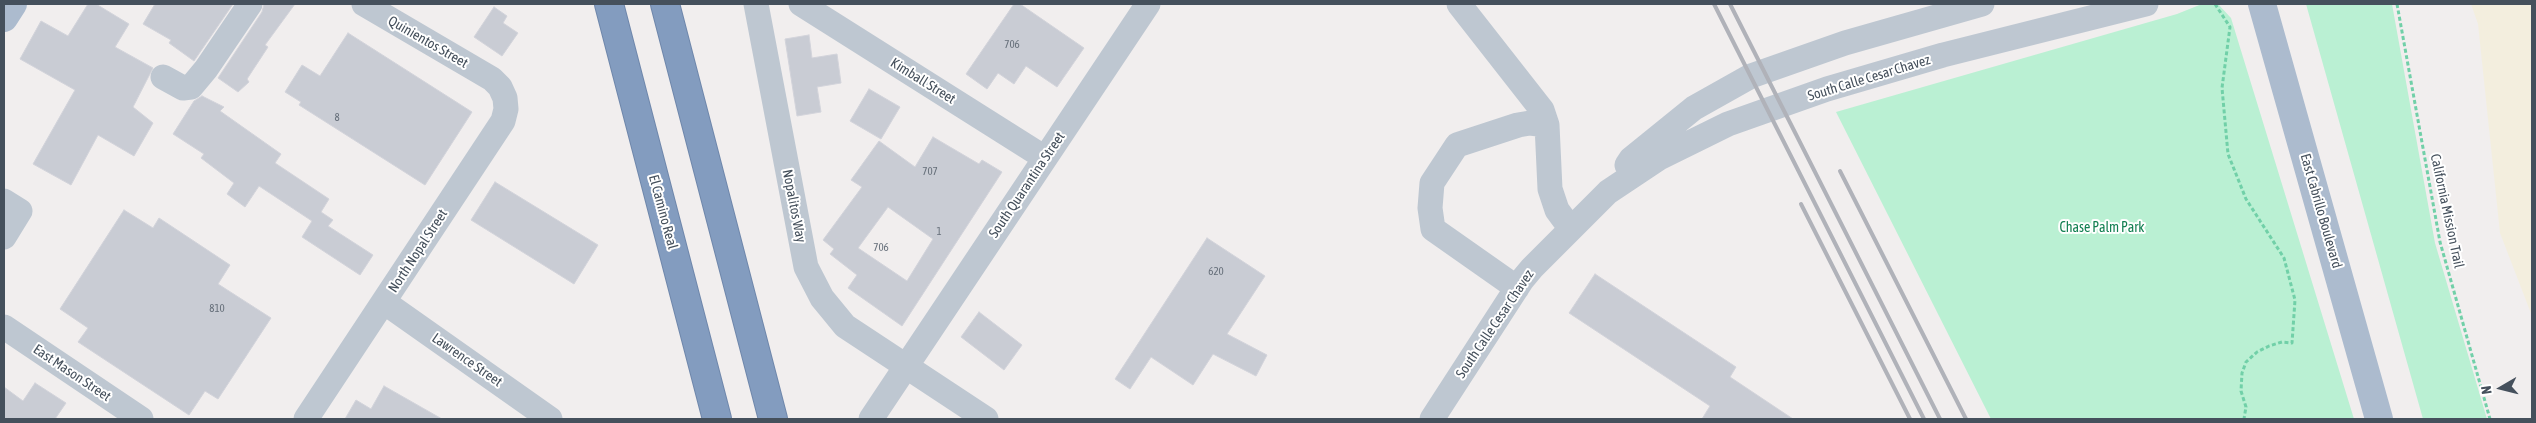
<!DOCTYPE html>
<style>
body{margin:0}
#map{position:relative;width:2536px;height:423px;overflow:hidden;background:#f1eeee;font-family:"Asap Condensed",sans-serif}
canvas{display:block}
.frame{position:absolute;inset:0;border:5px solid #45505c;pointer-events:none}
.north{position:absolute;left:2476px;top:363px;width:50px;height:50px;-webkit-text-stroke:4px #fff;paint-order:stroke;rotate:262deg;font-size:14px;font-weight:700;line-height:20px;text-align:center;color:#45505c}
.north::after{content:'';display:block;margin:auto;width:18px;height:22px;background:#45505c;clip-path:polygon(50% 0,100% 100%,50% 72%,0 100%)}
</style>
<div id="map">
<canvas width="2536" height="423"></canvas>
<div class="frame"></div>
<div class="north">N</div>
</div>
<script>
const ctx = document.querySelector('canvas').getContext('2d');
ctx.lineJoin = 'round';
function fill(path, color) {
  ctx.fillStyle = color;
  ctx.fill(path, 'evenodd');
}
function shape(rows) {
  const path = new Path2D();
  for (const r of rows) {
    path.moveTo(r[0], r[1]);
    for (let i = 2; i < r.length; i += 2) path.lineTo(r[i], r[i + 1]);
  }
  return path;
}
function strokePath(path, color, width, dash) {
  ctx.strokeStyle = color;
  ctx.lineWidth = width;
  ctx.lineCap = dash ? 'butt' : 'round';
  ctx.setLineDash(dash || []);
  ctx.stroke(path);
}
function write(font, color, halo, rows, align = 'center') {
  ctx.font = font + ' "Asap Condensed",sans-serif';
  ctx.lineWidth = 4;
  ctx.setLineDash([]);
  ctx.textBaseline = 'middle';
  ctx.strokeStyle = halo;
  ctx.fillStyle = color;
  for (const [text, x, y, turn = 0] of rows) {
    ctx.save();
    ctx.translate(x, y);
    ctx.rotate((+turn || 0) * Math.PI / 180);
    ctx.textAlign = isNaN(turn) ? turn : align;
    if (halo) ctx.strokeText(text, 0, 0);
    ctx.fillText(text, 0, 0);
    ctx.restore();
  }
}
fill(shape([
 [2202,4,2218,4,2231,18,2354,419,1991,419,1836,112,2177,14],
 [2306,4,2392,4,2435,243,2487,419,2423,419]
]), '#baf0d3');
fill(shape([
 [2471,4,2532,4,2532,316,2500,233,2478,24]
]), '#f3eede');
const building = shape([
 [88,4,96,4,129,24,115,47,153,68,133,107,153,123,134,156,98,135,71,185,33,164,75,90,20,59,41,21,68,36,88,4],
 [155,4,233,4,194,61,169,43,171,40,143,24,155,4],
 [264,4,295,4,265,45,268,47,247,79,249,82,238,92,218,78,262,12,264,4],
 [1014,4,1020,4,1084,48,1057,87,1026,66,1014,84,998,73,987,89,966,74,1014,4],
 [494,7,507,16,503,23,518,33,502,56,474,37,494,7],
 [348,33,472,112,425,185,299,105,301,102,285,92,302,65,320,76,348,33],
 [809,35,812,58,837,54,841,83,817,87,821,112,797,116,785,39,809,35],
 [869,89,900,107,881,139,850,121,869,89],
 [202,96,224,107,220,111,281,154,275,163,329,199,321,212,333,220,328,226,373,255,360,275,302,237,312,221,259,186,245,207,227,194,234,183,201,158,204,154,173,134,194,101,202,96],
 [933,137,979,164,982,160,1002,172,902,326,848,288,857,275,830,254,834,249,823,240,862,187,851,180,879,141,915,167,933,137],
 [888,207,933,239,907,281,858,248,888,207],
 [495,182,598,245,574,284,471,220,495,182],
 [124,210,153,228,159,218,230,265,218,284,271,318,218,399,205,391,189,415,78,342,88,328,60,309,124,210],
 [1207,238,1265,276,1227,334,1267,355,1256,376,1213,354,1193,385,1151,357,1130,389,1115,379,1207,238],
 [1595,274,1736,367,1730,377,1793,419,1702,419,1710,406,1569,313,1595,274],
 [979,312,1022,345,1004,370,961,337,979,312],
 [35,383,66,403,55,419,4,419,4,387,23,401,35,383],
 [384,386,442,419,345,419,356,400,371,409,384,386]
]);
fill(building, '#c9ccd4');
strokePath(building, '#d2d3da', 1);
const highway = shape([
 [609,4,717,419],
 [665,4,773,419]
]);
strokePath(highway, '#6f87ab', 30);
strokePath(shape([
 [2215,4,2230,27,2222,88,2228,154,2246,199,2284,258,2295,300,2292,343,2282,342,2269,346,2257,352,2246,362,2242,373,2241,391,2246,407,2244,419],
 [2397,4,2440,242,2490,419]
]), '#71d0a8', 3, [4, 2.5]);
strokePath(shape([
 [756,4,806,267,822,298,845,326,986,419],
 [801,4,1045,158],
 [1459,4,1542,110,1547,125,1550,189,1557,210,1571,229],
 [163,77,183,88,191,87,206,69,250,4],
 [1627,165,1631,159,1694,108,1751,76,1845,43,1982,4],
 [4,201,20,211,4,237],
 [1517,288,1433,229,1430,208,1432,183,1457,145,1518,125,1530,123,1547,125],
 [384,302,550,419],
 [4,327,141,419],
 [306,419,503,121,506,109,505,98,500,87,492,79,364,4],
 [871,419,1148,4],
 [1432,419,1522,280,1532,268,1608,192,1659,158,1728,124,1827,89,1943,55,2146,4]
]), '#bec7d1', 25);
strokePath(shape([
 [2262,4,2379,419],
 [4,18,13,4]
]), '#acbbce', 28);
strokePath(highway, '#839cbf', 28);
strokePath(shape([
 [1714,4,1924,419],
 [1730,4,1940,419],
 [1840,171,1966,419],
 [1801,204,1910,419]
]), '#b0b2b9', 4);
write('11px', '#666f7a', null, [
 ["706",1012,45],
 ["8",337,118],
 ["707",930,172],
 ["1",939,232],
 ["706",881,248],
 ["620",1216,272],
 ["810",217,309]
]);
write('14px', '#45505c', '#fff', [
 ["Quinientos Street",428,42,30],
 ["South Calle Cesar Chavez",1869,78,-17],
 ["Kimball Street",923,81,32],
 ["South Quarantina Street",1027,185,-56],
 ["Nopalitos Way",794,206,79],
 ["East Cabrillo Boulevard",2321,211,74],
 ["California Mission Trail",2447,211,78],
 ["El Camino Real",663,212,75],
 ["North Nopal Street",418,251,-57],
 ["South Calle Cesar Chavez",1495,324,-56],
 ["Lawrence Street",467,360,35],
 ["East Mason Street",72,373,34]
]);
write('14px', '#138052', '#fff', [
 ["Chase Palm Park",2102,228]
]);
</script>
